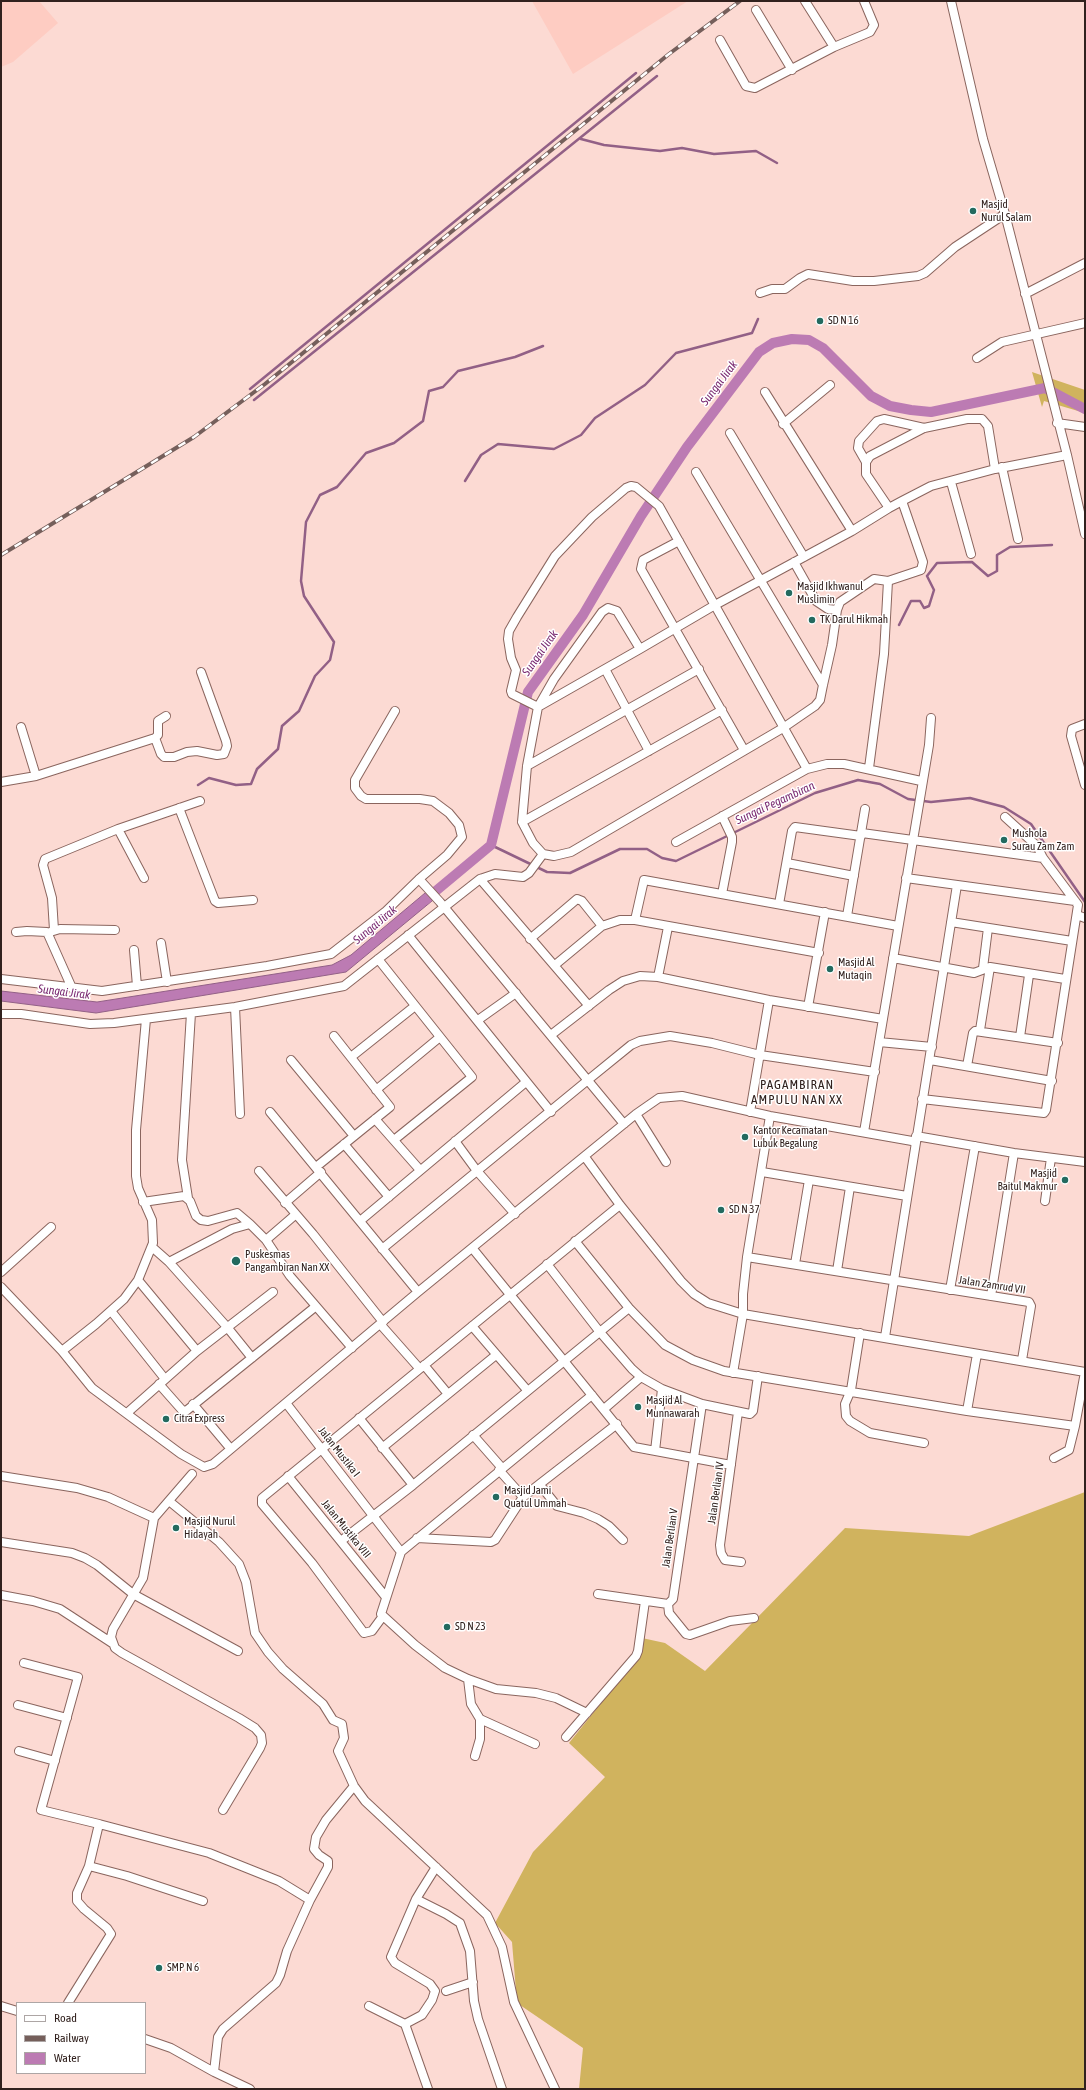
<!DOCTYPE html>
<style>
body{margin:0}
#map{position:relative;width:1086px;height:2090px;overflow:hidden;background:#fcdad3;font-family:"Asap Condensed",sans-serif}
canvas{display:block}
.frame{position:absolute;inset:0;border:2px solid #31211e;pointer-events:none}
.legend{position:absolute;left:16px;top:2002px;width:130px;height:72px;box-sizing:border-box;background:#fff;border:1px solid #ada6a5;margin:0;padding:5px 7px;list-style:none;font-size:12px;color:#31211e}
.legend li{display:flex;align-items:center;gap:8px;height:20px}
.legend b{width:20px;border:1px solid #ada6a5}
</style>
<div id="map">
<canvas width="1086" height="2090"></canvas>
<div class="frame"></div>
<ul class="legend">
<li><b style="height:5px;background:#fff"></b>Road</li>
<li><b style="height:5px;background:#755f5b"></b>Railway</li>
<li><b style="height:11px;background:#bc7bb3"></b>Water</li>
</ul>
</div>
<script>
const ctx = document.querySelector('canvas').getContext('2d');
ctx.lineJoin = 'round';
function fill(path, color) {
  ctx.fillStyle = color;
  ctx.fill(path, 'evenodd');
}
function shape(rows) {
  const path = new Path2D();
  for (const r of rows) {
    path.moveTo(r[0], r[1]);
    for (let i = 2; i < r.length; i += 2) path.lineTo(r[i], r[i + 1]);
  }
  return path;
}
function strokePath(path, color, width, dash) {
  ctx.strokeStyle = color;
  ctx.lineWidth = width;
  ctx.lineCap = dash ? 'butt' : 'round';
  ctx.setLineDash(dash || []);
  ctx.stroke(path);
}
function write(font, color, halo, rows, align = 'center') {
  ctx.font = font + ' "Asap Condensed",sans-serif';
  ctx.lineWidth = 3;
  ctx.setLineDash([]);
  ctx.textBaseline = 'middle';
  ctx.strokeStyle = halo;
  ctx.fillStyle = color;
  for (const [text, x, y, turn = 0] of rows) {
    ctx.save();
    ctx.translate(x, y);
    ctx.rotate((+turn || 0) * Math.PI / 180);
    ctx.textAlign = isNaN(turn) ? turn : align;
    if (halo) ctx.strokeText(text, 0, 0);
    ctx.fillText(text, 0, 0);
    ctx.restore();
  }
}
fill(shape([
 [1,1,39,1,58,23,13,62,1,67],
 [532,1,688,1,573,74]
]), '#feccc2');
fill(shape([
 [1032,372,1085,390,1085,413,1044,401,1042,407],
 [1085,1492,1085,2089,579,2089,583,2048,517,2003,512,1942,495,1923,533,1852,605,1777,569,1743,639,1656,642,1638,665,1643,705,1671,845,1528,969,1536]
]), '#d0b35e');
const water = shape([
 [431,888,438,896,346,972,96,1013,1,1001,1,991,97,1002,332,965,351,955,431,888]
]);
fill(water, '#bc7bb3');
strokePath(water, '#926086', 1);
strokePath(shape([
 [581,139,604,145,660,151,682,148,714,154,756,151,777,163],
 [250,389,636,73],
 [254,400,657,76],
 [465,481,481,455,498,444,554,449,581,435,595,418,645,385,676,353,752,333,758,319],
 [899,625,911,601,920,601,924,608,929,606,934,590,927,576,937,563,972,562,988,576,997,571,997,555,1010,547,1052,545],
 [198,785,209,778,236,785,251,784,257,769,278,749,282,726,299,711,315,676,330,660,334,642,304,596,301,581,306,522,320,495,337,487,366,453,394,443,423,421,429,391,443,387,458,371,515,357,543,346],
 [491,845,547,872,570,873,620,849,647,849,662,858,676,861,815,793,858,780,880,784,908,799,931,802,970,798,1004,807,1031,824,1085,902]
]), '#926086', 2.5);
strokePath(shape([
 [425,900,491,845,528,692,583,615,641,516,687,447,759,352,773,343,792,339,809,340,823,348,871,396,890,406,911,410,931,412,1045,388,1085,409]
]), '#bc7bb3', 10);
const street = shape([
 [805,1,834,47],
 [951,1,983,139,1005,214,1067,455,1085,534],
 [756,10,792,70],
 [720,40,746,86,755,88,834,47,870,32,874,25,864,1],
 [760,293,772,289,785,289,800,278,808,274,853,281,874,281,918,276,925,273,955,247,1005,214],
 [1025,294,1085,263],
 [977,358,1002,342,1085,323],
 [765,392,852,531],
 [1057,423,1085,427],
 [783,424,830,385],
 [730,433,804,557],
 [866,462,858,448,859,441,877,421,884,419,924,428],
 [1002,467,1018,539],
 [696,472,823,685],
 [951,482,971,554],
 [902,501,923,562,921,570,888,581,874,579,840,602,837,610,832,645,823,685,820,700,815,706,783,728,571,852,554,856,543,854,533,843,522,822,527,766,538,707,640,649,715,605,852,531,889,508,902,501,931,486,995,469,1067,455],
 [889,508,866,474,866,462,870,456,924,428,967,419,982,419,988,426,995,469],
 [679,541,643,560,641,569,744,750],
 [794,562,816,601,828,609,837,610],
 [640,649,617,611,608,608,602,612,554,679,538,707,512,694,511,691,516,670,511,658,508,639,509,631,517,617,555,556,592,517,626,488,631,486,636,487,659,506,807,769],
 [605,669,649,751],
 [1085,724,1072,729,1071,736,1085,785],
 [21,727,36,776],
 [155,738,158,735,158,721,166,716],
 [527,766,699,669],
 [869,768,884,654,888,581],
 [1,782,36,776,155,738,161,754,164,757,174,757,187,752,197,751,217,755,224,754,227,746,226,741,201,672],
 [179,808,215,901,218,903,253,900],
 [722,816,732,837,732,842,722,894],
 [522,822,722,710],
 [118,829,144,878],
 [862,833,1043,858],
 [676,842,807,769,827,764,844,764,921,781],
 [787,863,854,876],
 [906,878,1075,901],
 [419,879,440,902,624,1124],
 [480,879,589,1006],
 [779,904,792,831,795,827,861,836],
 [1077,915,1085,918],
 [847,916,865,809],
 [635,920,644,880,898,926],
 [951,922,1072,941],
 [54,930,52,898,43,865,45,859,118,829,200,801],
 [16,932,27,931,47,932,72,988],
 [50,932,60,929,115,930],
 [408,935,551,1112],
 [530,939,577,899,582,901,602,926],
 [161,943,167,982],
 [134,950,137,986],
 [893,958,974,973,990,967,1065,979],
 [378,959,472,1077,394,1140],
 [555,965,602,926,620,920,635,920,819,953],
 [983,968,988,928],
 [658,977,668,927],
 [1,979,102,991,267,966,331,954,385,912,419,879,447,855,462,837,459,825,449,813,433,801,420,799,366,799,361,796,355,788,355,780,395,711],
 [235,1007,240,1114],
 [808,1007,825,912],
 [1,1014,21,1014,90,1024,114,1023,235,1007,344,986,480,879,495,874,523,877,529,873,543,854],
 [478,1020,516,993],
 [980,1030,990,967],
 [551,1035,609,990,623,981,640,976,658,977,769,1000,883,1019],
 [1020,1037,1029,975],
 [879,1042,932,1047],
 [351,1057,415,1006],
 [291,1060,354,1136],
 [930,1060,1052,1081],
 [967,1066,973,1033,975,1031,1058,1043],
 [376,1090,440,1037],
 [922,1099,1044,1113,1046,1110,1078,905,1043,858,1037,846,1005,817],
 [270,1112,418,1292],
 [750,1112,769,1000],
 [636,1114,666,1162],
 [375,1119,420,1170],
 [864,1132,929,745,931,718],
 [916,1136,1014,1153,1085,1162],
 [455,1141,477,1171,515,1214],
 [344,1144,389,1197],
 [585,1157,620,1205,681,1281,694,1294,708,1303,743,1314,1085,1372],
 [316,1167,390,1107,334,1036],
 [259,1171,313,1234,383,1322],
 [762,1172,907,1196],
 [188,1198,182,1160,191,1013],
 [1045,1201,1051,1158],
 [143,1202,184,1196,190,1201,196,1216,201,1220,208,1221,237,1213,250,1224],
 [285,1203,321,1172],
 [360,1221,526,1082],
 [266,1240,295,1215],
 [575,1241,629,1308,665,1345,693,1360,724,1371,967,1411,1075,1426,1085,1372],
 [152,1247,169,1262,232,1229,250,1224,266,1240,290,1276,352,1348],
 [382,1249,588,1080,631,1045,640,1041,670,1036,712,1043,760,1055,875,1072],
 [473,1249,634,1447,731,1465],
 [747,1257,1029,1302,1031,1306,1022,1360],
 [169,1262,227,1327,252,1358],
 [547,1264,599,1331,632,1369,641,1377,662,1389,702,1404,750,1414,753,1411,758,1376],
 [795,1264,809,1180],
 [837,1271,850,1187],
 [1,1272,51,1227],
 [138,1280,197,1351],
 [1,1287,62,1351,92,1388,181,1454,204,1467,213,1464,418,1292,636,1114,659,1098,682,1096,770,1116,912,1141,915,1143],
 [950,1290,975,1146],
 [991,1296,1014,1153],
 [111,1311,165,1379],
 [381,1325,419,1368],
 [472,1326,527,1390],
 [860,1333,851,1390,845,1404,846,1416,850,1421,870,1433,924,1443],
 [885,1337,957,885],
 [62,1351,96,1324,124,1299,138,1280,153,1243,152,1220,138,1188,136,1176,136,1130,146,1019],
 [424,1365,448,1394],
 [733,1373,743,1314,743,1294,747,1257,770,1116],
 [159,1384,182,1410,186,1411,315,1307],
 [286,1403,401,1552],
 [193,1404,230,1448],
 [604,1409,641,1377],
 [967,1411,977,1354],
 [738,1412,720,1545,721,1553,725,1560,741,1562],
 [127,1413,197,1351,273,1292],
 [359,1418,413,1485],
 [473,1435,502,1468],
 [382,1448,496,1355],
 [655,1451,662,1389],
 [1054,1458,1069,1450,1075,1426],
 [499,1470,523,1497],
 [192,1474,154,1518,143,1578,113,1629,111,1637,115,1648,122,1653,239,1718,255,1728,261,1735,262,1743,260,1748,223,1810],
 [1,1476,77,1488,108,1497,154,1518],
 [288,1476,385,1596],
 [540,1485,557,1506,584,1513,598,1519,609,1526,623,1540],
 [169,1501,219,1542,239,1564,246,1582,255,1633,268,1652,283,1669,323,1704,333,1720,342,1724,344,1738,338,1751,354,1786,365,1801,487,1915,502,1947,514,2002,555,2089],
 [417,1538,491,1542,495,1540,523,1497,617,1424],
 [341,1541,413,1485,629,1308],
 [1,1542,72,1553,85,1558,97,1565,133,1594,238,1651],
 [598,1594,668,1604,673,1599,702,1404],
 [1,1595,33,1601,60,1609,112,1643],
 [668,1604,669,1613,686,1634,690,1635,730,1621,754,1618],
 [383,1616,372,1631,364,1633,312,1563,262,1504,262,1498,620,1205],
 [24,1663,78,1677,41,1810,99,1824,89,1866],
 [468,1679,471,1704,480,1719,535,1744],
 [18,1705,67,1718],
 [587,1713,556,1698,536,1693,496,1689,468,1679,445,1668,415,1645,381,1614,401,1552,592,1395],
 [566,1737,636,1656,638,1651,645,1601],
 [19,1751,55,1761],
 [475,1756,480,1739,480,1719],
 [99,1824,209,1853,279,1881,310,1900,287,1951,280,1975,276,1983,223,2029,218,2037,214,2072],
 [436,1867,416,1899,446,1914,460,1923,470,1951,474,2001,478,2019,502,2089],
 [310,1900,328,1867,328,1861,319,1855,314,1849,316,1837,326,1820,354,1786],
 [446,1991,473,1982],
 [68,2003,111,1934,107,1928,84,1909,77,1901,77,1893,89,1866,127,1876,203,1901],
 [1,2006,17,2011],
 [369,2006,405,2024,428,2089],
 [405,2024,422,2015,432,2000,435,1991,430,1984,395,1963,391,1957,416,1899],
 [145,2039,171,2048,214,2072,250,2089]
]);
strokePath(street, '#8a655e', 10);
strokePath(street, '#fff', 8);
const rail = shape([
 [1,555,194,437,265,384,669,54,740,1]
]);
strokePath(rail, '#755f5b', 4);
strokePath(rail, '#fff', 2.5, [8]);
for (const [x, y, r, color] of [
 [973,211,4,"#236a5f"],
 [820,321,4,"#236a5f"],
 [789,593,4,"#236a5f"],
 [812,620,4,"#236a5f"],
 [1004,840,4,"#236a5f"],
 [830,969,4,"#236a5f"],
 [745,1137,4,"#236a5f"],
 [1065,1180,4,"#236a5f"],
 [721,1210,4,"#236a5f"],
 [236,1261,5,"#236a5f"],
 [638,1407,4,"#236a5f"],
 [166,1419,4,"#236a5f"],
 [496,1497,4,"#236a5f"],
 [176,1528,4,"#236a5f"],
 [447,1627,4,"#236a5f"],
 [159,1968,4,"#236a5f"]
]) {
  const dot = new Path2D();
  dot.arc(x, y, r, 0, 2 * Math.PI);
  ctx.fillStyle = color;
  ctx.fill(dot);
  strokePath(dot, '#fff', 1.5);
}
write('11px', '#31211e', '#fff', [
 ["Masjid",981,205],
 ["Nurul Salam",981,218],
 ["SD N 16",828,321],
 ["Masjid Ikhwanul",797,587],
 ["Muslimin",797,600],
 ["TK Darul Hikmah",820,620],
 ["Mushola",1012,834],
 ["Surau Zam Zam",1012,847],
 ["Masjid Al",838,963],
 ["Mutaqin",838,976],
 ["Kantor Kecamatan",753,1131],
 ["Lubuk Begalung",753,1144],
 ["Masjid",1057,1174,"right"],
 ["Baitul Makmur",1057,1187,"right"],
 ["SD N 37",729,1210],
 ["Puskesmas",245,1255],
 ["Pangambiran Nan XX",245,1268],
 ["Masjid Al",646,1401],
 ["Munnawarah",646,1414],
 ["Citra Express",174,1419],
 ["Masjid Jami",504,1491],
 ["Quatul Ummah",504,1504],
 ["Masjid Nurul",184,1522],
 ["Hidayah",184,1535],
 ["SD N 23",455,1627],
 ["SMP N 6",167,1968]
], 'left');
write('11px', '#31211e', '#fff', [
 ["Jalan Zamrud VII",992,1285,9],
 ["Jalan Mustika I",339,1452,52],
 ["Jalan Berlian IV",716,1493,-82],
 ["Jalan Mustika VIII",346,1529,51],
 ["Jalan Berlian V",670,1538,-82]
]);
write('italic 12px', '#7a2b72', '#fff', [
 ["Sungai Jirak",719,383,-53],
 ["Sungai Jirak",540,653,-55],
 ["Sungai Pegambiran",775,803,-25],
 ["Sungai Jirak",375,925,-40],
 ["Sungai Jirak",64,992,7]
]);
ctx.letterSpacing = '1px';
write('13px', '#31211e', '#fff', [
 ["PAGAMBIRAN",797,1085],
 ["AMPULU NAN XX",797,1100]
]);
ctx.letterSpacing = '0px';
</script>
